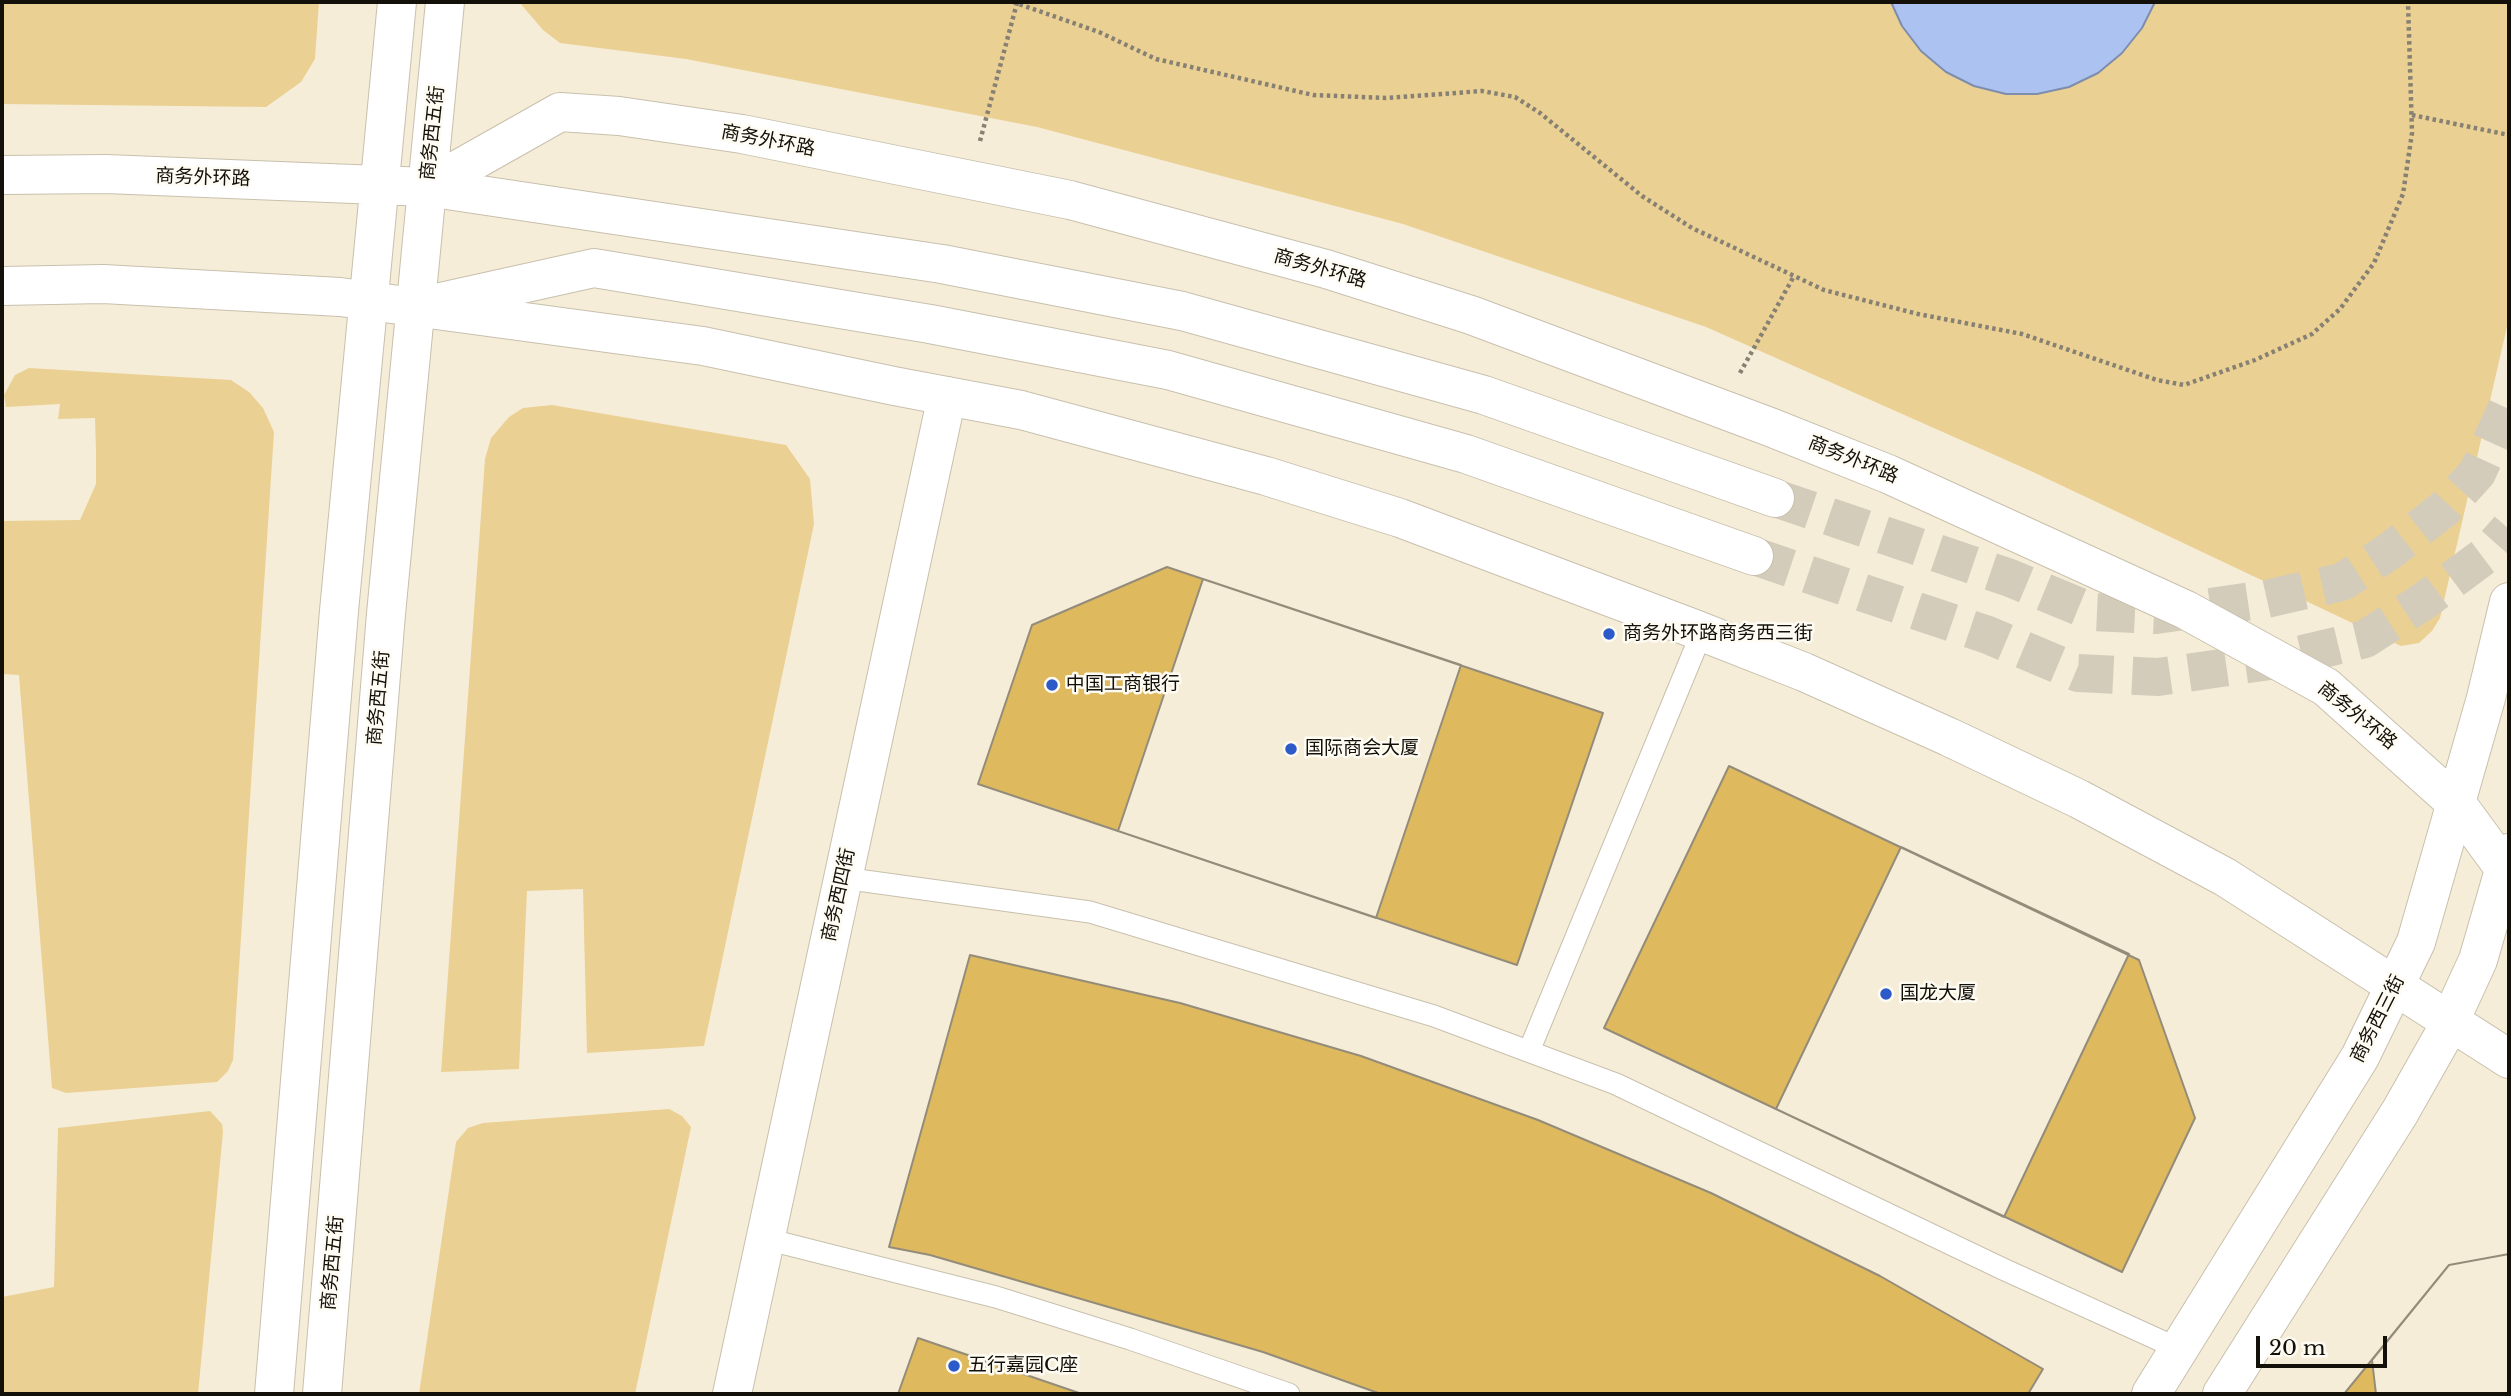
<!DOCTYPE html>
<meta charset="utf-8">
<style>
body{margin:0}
#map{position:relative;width:2511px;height:1396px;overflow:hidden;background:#f6edd9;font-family:"Libre Baskerville",serif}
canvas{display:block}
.frame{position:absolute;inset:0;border:4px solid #131009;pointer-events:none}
.scale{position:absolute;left:2256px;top:1336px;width:131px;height:32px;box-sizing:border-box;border:4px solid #131009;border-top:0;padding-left:9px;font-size:21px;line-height:24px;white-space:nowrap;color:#131009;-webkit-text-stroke:5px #fefbf3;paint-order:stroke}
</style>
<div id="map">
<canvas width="2511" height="1396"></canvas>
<div class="frame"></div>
<div class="scale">20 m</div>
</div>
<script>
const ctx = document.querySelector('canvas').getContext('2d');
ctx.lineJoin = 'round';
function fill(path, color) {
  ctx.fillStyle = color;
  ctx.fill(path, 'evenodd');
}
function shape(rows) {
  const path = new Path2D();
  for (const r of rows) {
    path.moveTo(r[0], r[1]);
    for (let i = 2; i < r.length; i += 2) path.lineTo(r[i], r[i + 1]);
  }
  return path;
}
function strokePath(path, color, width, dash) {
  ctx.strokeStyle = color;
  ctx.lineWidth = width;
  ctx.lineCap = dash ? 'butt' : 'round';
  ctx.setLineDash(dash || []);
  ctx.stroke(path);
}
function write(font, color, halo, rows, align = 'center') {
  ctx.font = font + ' "Libre Baskerville","Noto Sans SC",serif';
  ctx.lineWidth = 5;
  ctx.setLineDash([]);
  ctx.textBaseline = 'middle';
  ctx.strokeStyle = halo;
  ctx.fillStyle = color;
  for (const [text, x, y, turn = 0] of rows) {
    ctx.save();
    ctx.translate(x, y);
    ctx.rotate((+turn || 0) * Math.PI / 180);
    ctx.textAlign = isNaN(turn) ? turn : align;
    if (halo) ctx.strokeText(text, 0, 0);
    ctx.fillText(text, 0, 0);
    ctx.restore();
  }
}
fill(shape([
 [2,2,319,2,315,59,301,82,266,107,2,104],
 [519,2,2509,2,2509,318,2440,618,2432,631,2419,643,2401,646,2033,472,1706,327,1403,224,1037,127,686,59,560,43,543,30],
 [29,368,231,380,249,392,263,408,274,432,233,1060,228,1071,217,1082,66,1093,52,1088,19,675,2,674,2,521,80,520,96,484,96,452,95,418,58,419,60,404,6,407,4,395,15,375],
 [552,405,786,445,810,479,814,524,704,1046,587,1053,583,889,527,891,519,1069,441,1072,485,459,491,438,509,417,523,408],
 [669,1109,682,1116,691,1127,635,1394,419,1394,456,1142,468,1128,483,1123],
 [210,1111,222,1124,223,1132,198,1394,2,1394,2,1297,54,1287,58,1128]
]), '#ebd093');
const water = shape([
 [1891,2,2155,2,2142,28,2122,53,2098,73,2069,87,2037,94,2006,94,1974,86,1946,72,1921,51,1902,26,1891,2]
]);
fill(water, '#acc3f2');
strokePath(water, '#7e8dac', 2);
const building = shape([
 [1167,567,1603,713,1517,965,978,784,1032,625,1167,567],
 [1203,579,1461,665,1376,918,1118,831,1203,579],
 [1729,766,2139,960,2195,1118,2122,1272,1604,1028,1729,766],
 [1901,847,2129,954,2004,1217,1776,1109,1901,847],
 [970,955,1180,1003,1361,1056,1538,1120,1711,1193,1880,1276,2043,1369,2028,1394,1381,1394,1263,1352,930,1255,889,1247,970,955],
 [2509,1254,2509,1394,2376,1394,2372,1360,2449,1265,2509,1254],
 [2509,1254,2509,1394,2344,1394,2449,1265,2509,1254],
 [918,1338,1082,1394,898,1394,918,1338]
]);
fill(building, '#deb95d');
strokePath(building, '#948c7a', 2);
strokePath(shape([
 [1775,498,2010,578,2092,612,2156,615,2266,599,2342,582,2390,551,2445,508,2477,473,2509,403],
 [1754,556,1988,635,2078,673,2158,677,2277,660,2365,639,2424,601,2487,554,2509,529]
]), '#d4ccba', 38, [38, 19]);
const lane = shape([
 [843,878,1090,912,1434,1016,1616,1084,2003,1269,2179,1349],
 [1529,1051,1702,632],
 [766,1239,996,1297,1130,1339,1289,1394]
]);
const street = shape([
 [427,187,942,264,1182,311,1484,395,1775,498],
 [418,307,594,268,930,324,1168,370,1466,454,1754,556],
 [732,1394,947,396],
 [2151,1394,2360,1057,2416,942,2486,698,2509,602],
 [2222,1394,2400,1112,2443,1036,2478,960,2509,853]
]);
const secondary = shape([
 [2,175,106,174,427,187,560,112,619,116,742,134,1070,200,1326,269,1471,315,1770,427,1888,474,2186,610,2326,687,2457,804,2509,875],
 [2,286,103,284,340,297,703,346,894,386,1021,410,1266,476,1400,518,1692,628,1804,672,1949,737,2079,799,2225,877,2509,1059],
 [274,1394,339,611,397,2],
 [322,1394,386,614,445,2]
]);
strokePath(lane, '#c8c0ad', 23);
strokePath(street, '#c8c0ad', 40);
strokePath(secondary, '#c8c0ad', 40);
strokePath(shape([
 [1013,2,1099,32,1156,59,1313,95,1386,98,1482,91,1515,97,1540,113,1642,196,1692,228,1824,290,1918,314,2022,334,2157,380,2184,385,2255,360,2312,334,2340,309,2374,263,2403,194,2412,133,2408,2],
 [2412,115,2509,135],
 [980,141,1017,3],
 [1740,373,1794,276]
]), '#878173', 4.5, [3.5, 3.5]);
strokePath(lane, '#fff', 21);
strokePath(street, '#fff', 38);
strokePath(secondary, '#fff', 38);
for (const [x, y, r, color] of [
 [1609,634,7,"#2c5ac9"],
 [1052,685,7,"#2c5ac9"],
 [1291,749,7,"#2c5ac9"],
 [1886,994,7,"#2c5ac9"],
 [954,1366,7,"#2c5ac9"]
]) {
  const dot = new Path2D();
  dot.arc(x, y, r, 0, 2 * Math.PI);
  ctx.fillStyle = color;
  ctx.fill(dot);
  strokePath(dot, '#fefbf3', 2.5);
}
write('19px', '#131009', '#fefbf3', [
 ["商务西五街",433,133,-84],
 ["商务外环路",768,141,11],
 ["商务外环路",203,178,2],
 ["商务外环路",1320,269,16],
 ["商务外环路",1853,460,22],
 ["商务西五街",379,698,-85],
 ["商务外环路",2357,716,39],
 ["商务西四街",839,895,-78],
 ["商务西三街",2378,1019,-63],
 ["商务西五街",333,1263,-85]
]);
write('19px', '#131009', '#fefbf3', [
 ["商务外环路商务西三街",1623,634],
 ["中国工商银行",1066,685],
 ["国际商会大厦",1305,749],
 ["国龙大厦",1900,994],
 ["五行嘉园C座",968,1366]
], 'left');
</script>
